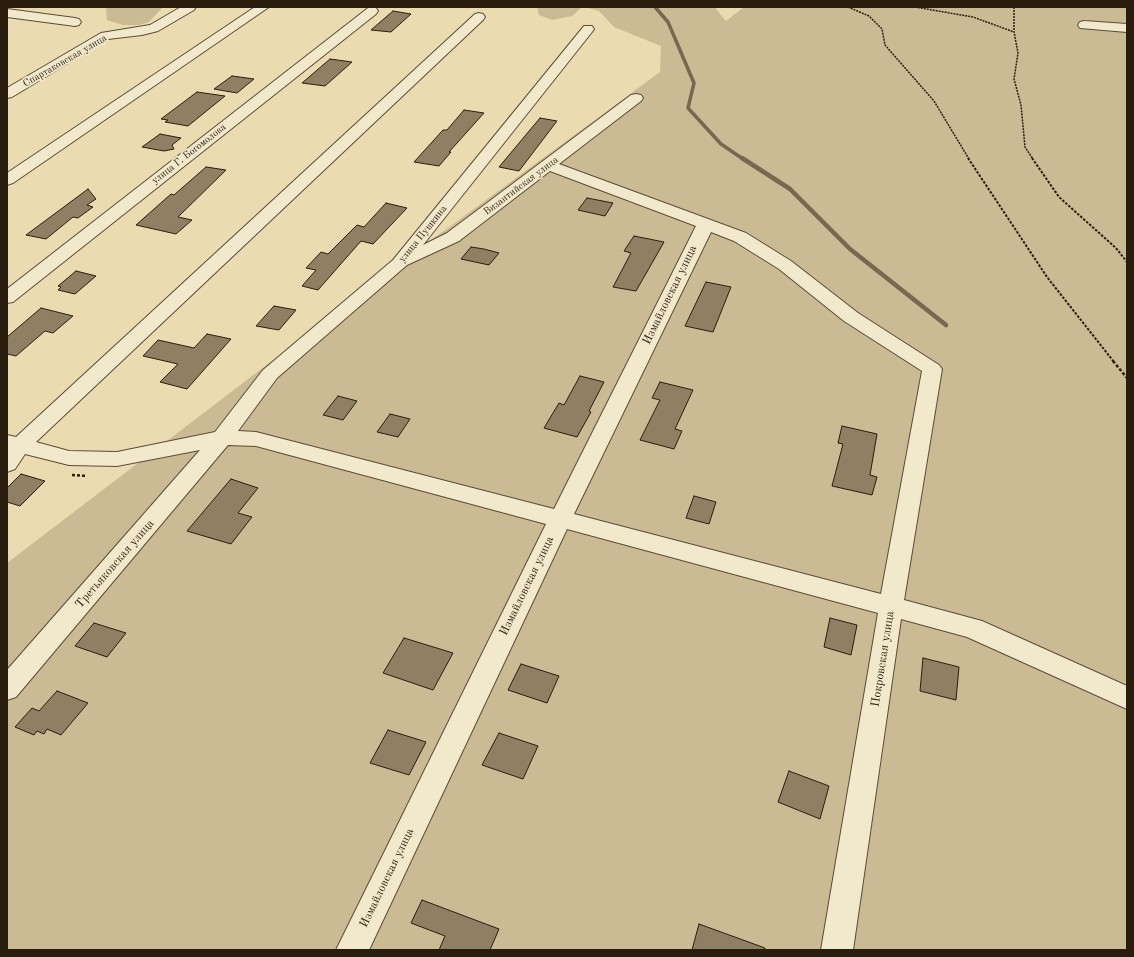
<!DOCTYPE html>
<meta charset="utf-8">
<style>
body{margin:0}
#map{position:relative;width:1134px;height:957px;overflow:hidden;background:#ebdbb1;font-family:"Old Standard TT",serif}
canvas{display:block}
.frame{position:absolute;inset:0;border:8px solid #2b1d0e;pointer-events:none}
</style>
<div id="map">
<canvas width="1134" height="957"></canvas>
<div class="frame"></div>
</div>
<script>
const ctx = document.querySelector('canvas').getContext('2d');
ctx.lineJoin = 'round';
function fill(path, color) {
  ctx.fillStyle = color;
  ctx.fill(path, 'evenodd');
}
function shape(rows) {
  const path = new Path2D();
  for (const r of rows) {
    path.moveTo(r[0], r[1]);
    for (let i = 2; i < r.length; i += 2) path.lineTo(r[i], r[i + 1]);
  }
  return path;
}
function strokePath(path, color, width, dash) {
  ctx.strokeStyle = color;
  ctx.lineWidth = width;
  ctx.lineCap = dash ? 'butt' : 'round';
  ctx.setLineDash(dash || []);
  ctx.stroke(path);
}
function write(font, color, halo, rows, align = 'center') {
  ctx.font = font + ' "Old Standard TT",serif';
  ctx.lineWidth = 3.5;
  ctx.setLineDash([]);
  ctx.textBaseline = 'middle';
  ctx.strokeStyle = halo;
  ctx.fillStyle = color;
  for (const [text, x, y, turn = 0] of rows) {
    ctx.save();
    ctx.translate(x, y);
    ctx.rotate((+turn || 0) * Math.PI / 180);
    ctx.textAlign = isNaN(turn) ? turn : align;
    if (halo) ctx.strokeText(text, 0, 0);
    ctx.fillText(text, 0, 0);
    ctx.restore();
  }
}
fill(shape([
 [106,7,163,7,149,22,139,25,123,25,107,20],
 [537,7,582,7,572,16,552,20,539,15],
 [584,7,717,7,716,9,726,21,744,7,1127,7,1127,950,7,950,7,563,399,264,660,72,661,46,614,27,599,11]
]), '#cabb95');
strokePath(shape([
 [655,7,668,22,694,83,688,108,721,144,743,159]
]), '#77684f', 3.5);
strokePath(shape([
 [742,158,790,189,850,249,946,325]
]), '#77684f', 4.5);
const building = shape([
 [393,11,411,14,391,32,371,30,393,11],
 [330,59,352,62,325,86,302,83,330,59],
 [232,76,254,79,237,93,214,89,232,76],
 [197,92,225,96,188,126,165,122,168,120,161,119,197,92],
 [464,110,484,113,449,152,451,152,439,166,414,162,443,130,447,130,464,110],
 [540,118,557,121,519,171,499,167,540,118],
 [160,134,181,138,172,145,174,149,164,151,142,147,160,134],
 [206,167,226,170,178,217,192,220,176,234,136,225,171,194,174,195,206,167],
 [88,189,96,199,87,205,93,207,78,218,73,217,46,239,26,235,88,189],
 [587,198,613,203,605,216,578,210,587,198],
 [386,203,407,208,373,244,361,241,318,290,302,286,316,270,306,268,321,252,328,254,357,225,364,227,386,203],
 [634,236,664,242,636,291,613,287,631,253,624,251,634,236],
 [471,247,484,249,499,253,489,265,461,259,471,247],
 [76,271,96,276,75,294,58,290,61,287,58,286,76,271],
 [706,282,731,287,713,332,685,326,706,282],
 [274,306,296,310,279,330,256,326,274,306],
 [41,308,73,316,53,333,45,331,16,356,7,354,7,337,41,308],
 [207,334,231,339,187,389,160,382,178,364,143,356,158,340,194,348,207,334],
 [580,376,604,382,589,411,591,412,577,437,544,428,559,403,564,405,580,376],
 [660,382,693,390,675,429,682,431,674,449,640,440,660,400,652,398,660,382],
 [338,396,357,401,343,420,323,415,338,396],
 [390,414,410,419,398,437,377,432,390,414],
 [842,426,877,434,870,475,877,477,872,495,832,486,843,444,838,443,842,426],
 [21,474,45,481,20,506,7,502,7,488,21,474],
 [231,479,258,488,238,513,252,517,231,544,187,531,231,479],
 [694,496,716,502,709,524,686,518,694,496],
 [830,618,857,625,851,655,824,647,830,618],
 [94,623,126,633,107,657,75,646,94,623],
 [404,638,453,653,433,690,383,673,404,638],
 [923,658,959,667,956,700,920,691,923,658],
 [521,664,559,676,547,703,508,690,521,664],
 [57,691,88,703,61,735,47,729,44,734,37,731,34,735,15,727,32,708,39,711,57,691],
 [388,730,426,742,409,775,370,763,388,730],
 [499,733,538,746,523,779,482,765,499,733],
 [789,771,829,786,820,819,778,802,789,771],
 [422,900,499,929,490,950,439,950,445,936,411,923,422,900],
 [699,924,765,948,765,950,692,950,699,924]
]);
fill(building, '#8f8063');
strokePath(building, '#2b1d0e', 1);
const minor = shape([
 [181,7,196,7,194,10,158,31,142,35,108,39,12,97,7,98,7,88,101,33,150,25,181,7],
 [255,7,269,7,13,183,7,185,7,173,255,7],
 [372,7,376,8,378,11,376,14,13,302,7,303,7,289,368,8,372,7],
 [7,9,75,18,79,19,81,22,79,25,75,26,7,17,7,9],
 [479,13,483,14,485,17,483,20,36,442,69,451,117,452,215,432,263,370,393,260,584,26,592,26,594,29,592,32,423,245,447,233,631,95,636,94,641,95,643,98,641,101,559,164,746,233,791,261,858,313,939,365,942,369,904,600,982,621,1127,686,1127,709,967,637,901,619,853,950,821,950,878,613,567,529,369,950,336,950,546,524,256,446,228,445,16,697,7,700,7,670,200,450,117,466,69,465,25,454,15,469,7,472,7,435,16,437,475,14,479,13],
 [550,171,696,226,554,509,256,432,238,431,277,378,407,265,459,241,550,171],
 [711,232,734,241,779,269,844,321,922,371,881,594,574,514,711,232],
 [1084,21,1127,24,1127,32,1080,28,1078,25,1080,22,1084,21]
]);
strokePath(minor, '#5b4c37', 2);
strokePath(shape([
 [848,7,869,16,882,29,885,45,934,101,969,159],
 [915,7,973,17,1014,32],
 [1014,7,1014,32,1018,53,1014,79,1021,105,1025,147,1033,159]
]), '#2b1d0e', 1.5, [2, 1]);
strokePath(shape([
 [968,158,1047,277,1114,362],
 [1032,158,1059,197,1116,248,1127,262]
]), '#2b1d0e', 2, [2.5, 1.5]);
strokePath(shape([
 [1113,361,1127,378],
 [72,475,87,476]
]), '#2b1d0e', 2.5, [3, 2]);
fill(minor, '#f2e8cc');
write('10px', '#2b1d0e', '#f2e8cc', [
 ["Спартаковская улица",65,61,-30],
 ["улица Г. Богомолова",189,154,-38],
 ["Византийская улица",521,186,-37],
 ["улица Пушкина",423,234,-51]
]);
write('12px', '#2b1d0e', '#f2e8cc', [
 ["Измайловская улица",670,295,-64],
 ["Третьяковская улица",115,564,-49],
 ["Измайловская улица",527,586,-64],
 ["Покровская улица",883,659,-81],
 ["Измайловская улица",387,878,-64]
]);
</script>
